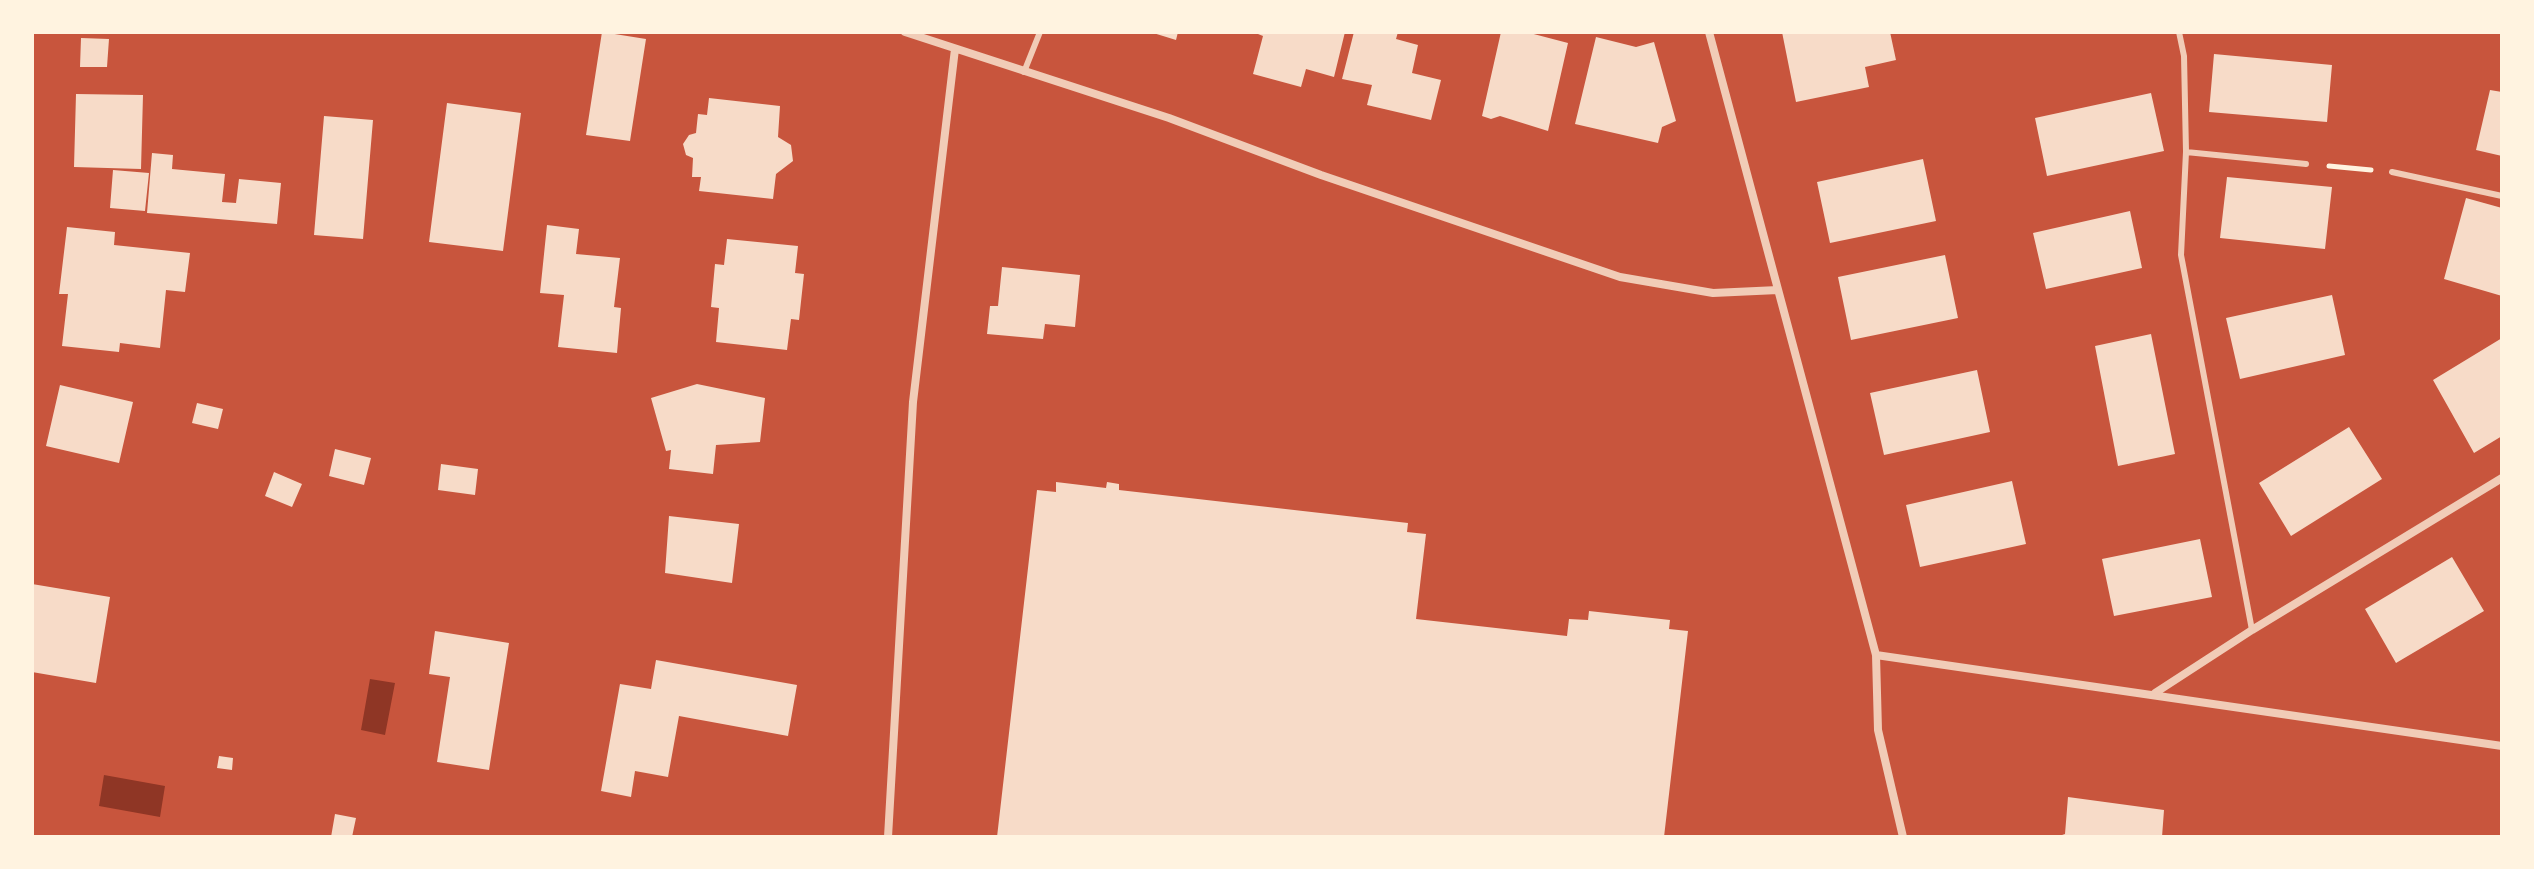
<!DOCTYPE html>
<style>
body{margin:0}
#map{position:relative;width:2534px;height:869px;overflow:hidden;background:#c8553d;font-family:Manrope,sans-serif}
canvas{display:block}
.frame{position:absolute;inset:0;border:34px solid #fff3e0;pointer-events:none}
</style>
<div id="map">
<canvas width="2534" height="869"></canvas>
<div class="frame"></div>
</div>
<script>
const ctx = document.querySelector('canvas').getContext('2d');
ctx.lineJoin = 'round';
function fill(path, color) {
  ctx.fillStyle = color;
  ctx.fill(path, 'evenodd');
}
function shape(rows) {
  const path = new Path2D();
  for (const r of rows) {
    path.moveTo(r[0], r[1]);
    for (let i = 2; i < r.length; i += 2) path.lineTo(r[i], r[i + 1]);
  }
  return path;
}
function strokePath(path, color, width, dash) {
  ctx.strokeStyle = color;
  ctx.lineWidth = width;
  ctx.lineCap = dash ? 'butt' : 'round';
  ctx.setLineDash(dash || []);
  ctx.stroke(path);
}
fill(shape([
 [370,679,395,683,385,735,361,730],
 [104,775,165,786,160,817,99,806]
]), '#8f3625');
fill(shape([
 [602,32,646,39,630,141,586,135],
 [1150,32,1178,32,1176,40],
 [1253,32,1345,32,1334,77,1306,69,1301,87,1253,74,1263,36],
 [1354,32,1398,32,1396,39,1418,45,1412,73,1441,80,1431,120,1367,105,1372,85,1342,79],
 [1501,32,1526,32,1568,43,1548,131,1500,116,1491,119,1482,116],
 [1782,32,1890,32,1896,60,1865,67,1869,87,1796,102],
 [1596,37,1636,47,1654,42,1676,121,1662,127,1658,143,1575,124],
 [81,38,109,39,107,67,80,67],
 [2214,54,2332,65,2327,122,2209,112],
 [2490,90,2502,92,2502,156,2476,150],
 [2151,93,2164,151,2047,176,2035,118],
 [76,94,143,95,141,169,74,167],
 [709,98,780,106,778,137,791,145,793,161,776,174,773,199,699,191,701,177,692,177,693,158,686,155,683,144,689,135,696,133,698,114,707,115],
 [447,103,521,113,503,251,429,242],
 [324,116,373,120,363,239,314,235],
 [152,153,173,155,172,169,225,174,222,202,236,203,239,179,281,183,277,224,147,213],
 [1923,159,1936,221,1830,243,1817,182],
 [113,170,149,173,145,211,110,208],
 [2227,177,2332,187,2325,249,2220,238],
 [2466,198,2502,208,2502,296,2444,279],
 [2130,211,2142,268,2046,289,2033,233],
 [547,225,579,229,576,254,620,258,614,307,621,308,617,353,558,347,564,295,540,293],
 [67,227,115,232,114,245,190,253,185,292,166,290,160,348,120,343,119,352,62,346,68,294,59,294],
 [727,239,798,246,795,273,804,274,799,320,791,319,787,350,716,342,719,308,711,307,715,264,724,265],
 [1945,255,1958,318,1851,340,1838,277],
 [1002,267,1080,275,1075,327,1045,324,1043,339,987,334,990,306,998,306],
 [2332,295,2345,355,2240,379,2226,318],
 [2151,334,2175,454,2118,466,2095,346],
 [2502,338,2502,436,2474,453,2433,380],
 [1977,370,1990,432,1884,455,1870,393],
 [697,384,765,398,760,442,716,445,713,474,669,469,671,450,666,451,651,398],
 [60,385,133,402,119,463,46,446],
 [197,403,223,409,218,429,192,423],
 [2349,427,2382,479,2291,536,2259,483],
 [335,449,371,458,364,485,329,476],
 [441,464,478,469,475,495,438,490],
 [274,472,302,484,292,507,265,496],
 [2012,481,2026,544,1920,567,1906,505],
 [1056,482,1106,488,1107,482,1119,484,1119,490,1408,523,1407,532,1426,534,1416,619,1567,636,1569,619,1588,620,1589,611,1670,620,1669,629,1688,631,1664,837,997,837,1037,490,1056,492],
 [669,516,739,524,732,583,665,573],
 [2200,539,2212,597,2114,616,2102,559],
 [2452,557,2484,611,2396,663,2365,609],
 [32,584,110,597,96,683,32,672],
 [435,631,509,643,489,770,437,762,450,677,429,674],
 [656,660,797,685,788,736,679,716,668,777,635,771,631,797,601,791,620,684,651,689],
 [219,756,233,758,232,770,217,768],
 [2068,797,2164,810,2162,837,2056,837,2065,834],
 [335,814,356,818,352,837,331,837]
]), '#f7dbc8');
strokePath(shape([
 [2329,166,2371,170]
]), '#fff3e0', 5);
strokePath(shape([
 [2179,32,2184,56,2186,152,2181,255,2252,630],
 [1024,72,1040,32],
 [2186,152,2306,164],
 [2392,172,2502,196]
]), '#f1ccb7', 6);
strokePath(shape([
 [905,32,1169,118,1321,175,1620,277,1713,293,1778,290],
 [1709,32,1876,655,1878,730,1903,837],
 [1876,655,2502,746],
 [2155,693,2252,630,2502,478],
 [888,837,913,402,955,49]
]), '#f1ccb7', 8);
</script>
